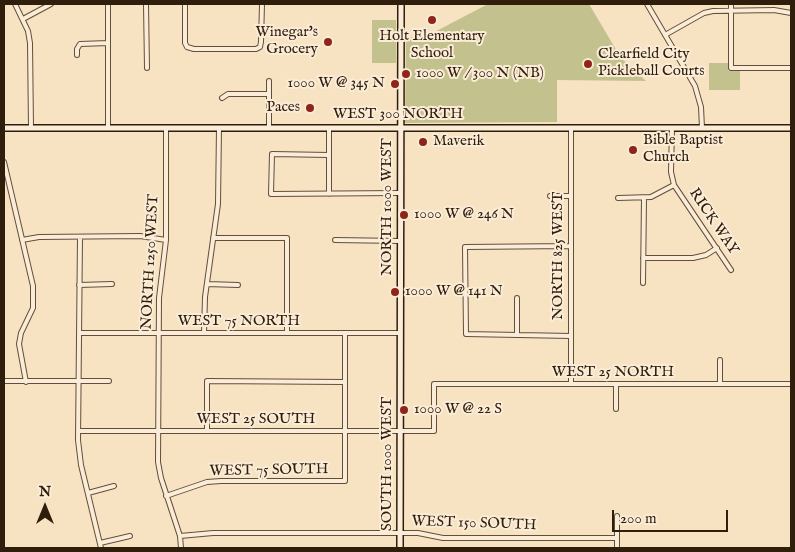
<!DOCTYPE html>
<style>
body{margin:0}
#map{position:relative;width:795px;height:552px;overflow:hidden;background:#f7e2c1;font-family:"IM FELL English",serif}
canvas{display:block}
.frame{position:absolute;inset:0;border:5px solid #301e0d;pointer-events:none}
.north{position:absolute;left:20px;top:482px;width:50px;height:50px;-webkit-text-stroke:4px #faecd7;paint-order:stroke;rotate:0deg;font-size:14px;font-weight:700;line-height:20px;text-align:center;color:#301e0d}
.north::after{content:'';display:block;margin:auto;width:18px;height:22px;background:#301e0d;clip-path:polygon(50% 0,100% 100%,50% 72%,0 100%)}
.scale{position:absolute;left:612px;top:510px;width:116px;height:22px;box-sizing:border-box;border:2px solid #301e0d;border-top:0;padding-left:6px;font-size:15px;line-height:18px;white-space:nowrap;color:#301e0d;-webkit-text-stroke:4px #faecd7;paint-order:stroke}
</style>
<div id="map">
<canvas width="795" height="552"></canvas>
<div class="frame"></div>
<div class="north">N</div>
<div class="scale">200 m</div>
</div>
<script>
const ctx = document.querySelector('canvas').getContext('2d');
ctx.lineJoin = 'round';
function fill(path, color) {
  ctx.fillStyle = color;
  ctx.fill(path, 'evenodd');
}
function shape(rows) {
  const path = new Path2D();
  for (const r of rows) {
    path.moveTo(r[0], r[1]);
    for (let i = 2; i < r.length; i += 2) path.lineTo(r[i], r[i + 1]);
  }
  return path;
}
function strokePath(path, color, width, dash) {
  ctx.strokeStyle = color;
  ctx.lineWidth = width;
  ctx.lineCap = dash ? 'butt' : 'round';
  ctx.setLineDash(dash || []);
  ctx.stroke(path);
}
function write(font, color, halo, rows, align = 'center') {
  ctx.font = font + ' "IM FELL English",serif';
  ctx.lineWidth = 4;
  ctx.setLineDash([]);
  ctx.textBaseline = 'middle';
  ctx.strokeStyle = halo;
  ctx.fillStyle = color;
  for (const [text, x, y, turn = 0] of rows) {
    ctx.save();
    ctx.translate(x, y);
    ctx.rotate((+turn || 0) * Math.PI / 180);
    ctx.textAlign = isNaN(turn) ? turn : align;
    if (halo) ctx.strokeText(text, 0, 0);
    ctx.fillText(text, 0, 0);
    ctx.restore();
  }
}
fill(shape([
 [488,4,589,4,621,58,646,81,557,80,557,122,405,123,406,37,425,37],
 [372,20,396,20,396,63,372,63],
 [709,63,728,63,728,71,740,71,740,90,709,90]
]), '#c3c28e');
const street = shape([
 [15,4,28,31,30,43,31,128],
 [108,4,108,128],
 [146,4,147,68],
 [185,4,185,43,187,47,194,49,256,49,260,47,261,42,262,4],
 [647,4,695,86,701,107,702,128],
 [731,4,731,68,791,68],
 [23,19,51,4],
 [665,35,704,13,713,11,774,10,791,13],
 [77,55,77,49,80,44,108,43],
 [269,81,269,128],
 [222,98,228,94,269,94],
 [166,128,166,240,159,298,158,462,161,478,180,536,181,548],
 [672,128,671,172,674,185,731,270],
 [329,155,272,154,271,194,400,193],
 [4,162,33,286,33,308,21,333,19,344,26,382],
 [329,194,329,128],
 [550,196,571,196],
 [618,198,651,197,674,185],
 [80,237,78,440,81,465,101,548],
 [213,238,287,238,287,333],
 [22,240,39,237,140,236,166,240],
 [335,240,400,241],
 [643,258,693,258,706,255,717,248],
 [643,283,644,198],
 [207,284,238,285],
 [79,285,112,284],
 [517,298,517,335],
 [79,333,400,333],
 [204,333,205,297,218,204,219,128],
 [571,336,466,334,465,247,571,246],
 [720,360,720,384],
 [4,381,109,381],
 [571,384,571,128],
 [616,409,616,384],
 [78,431,434,431,434,384,791,384],
 [207,431,207,381,345,382],
 [88,493,114,486],
 [166,496,207,482,221,481,345,481,345,333],
 [180,536,213,533,418,533,443,538,617,538],
 [100,543,130,536],
 [617,548,617,516]
]);
const secondary = shape([
 [4,128,791,128],
 [400,548,401,4]
]);
strokePath(street, '#624f3a', 6);
strokePath(secondary, '#301e0d', 8);
strokePath(street, '#faecd7', 4);
strokePath(secondary, '#faecd7', 5);
for (const [x, y, r, color] of [
 [432,20,5,"#8f2418"],
 [328,42,5,"#8f2418"],
 [588,64,5,"#8f2418"],
 [406,74,5,"#8f2418"],
 [395,84,5,"#8f2418"],
 [310,108,5,"#8f2418"],
 [423,142,5,"#8f2418"],
 [633,150,5,"#8f2418"],
 [404,215,5,"#8f2418"],
 [395,292,5,"#8f2418"],
 [404,410,5,"#8f2418"]
]) {
  const dot = new Path2D();
  dot.arc(x, y, r, 0, 2 * Math.PI);
  ctx.fillStyle = color;
  ctx.fill(dot);
  strokePath(dot, '#faecd7', 2);
}
write('15px', '#301e0d', '#faecd7', [
 ["Winegar's",318,33,"right"],
 ["Grocery",318,50,"right"],
 ["Holt Elementary",432,37,"center"],
 ["School",432,54,"center"],
 ["Clearfield City",598,55],
 ["Pickleball Courts",598,72],
 ["1000 W / 300 N (NB)",416,74],
 ["1000 W @ 345 N",385,84,"right"],
 ["Paces",300,108,"right"],
 ["Bible Baptist",643,141],
 ["Church",643,158],
 ["Maverik",433,142],
 ["1000 W @ 246 N",414,215],
 ["1000 W @ 141 N",405,292],
 ["1000 W @ 22 S",414,410]
], 'left');
write('15px', '#301e0d', '#faecd7', [
 ["WEST 300 NORTH",398,115],
 ["NORTH 1000 WEST",388,207,-90],
 ["RICK WAY",713,222,56],
 ["NORTH 825 WEST",559,256,-90],
 ["NORTH 1250 WEST",151,262,-87],
 ["WEST 75 NORTH",239,322],
 ["WEST 25 NORTH",613,373],
 ["WEST 25 SOUTH",256,420],
 ["SOUTH 1000 WEST",388,464,-90],
 ["WEST 75 SOUTH",269,471,-1],
 ["WEST 150 SOUTH",474,524,2]
]);
</script>
